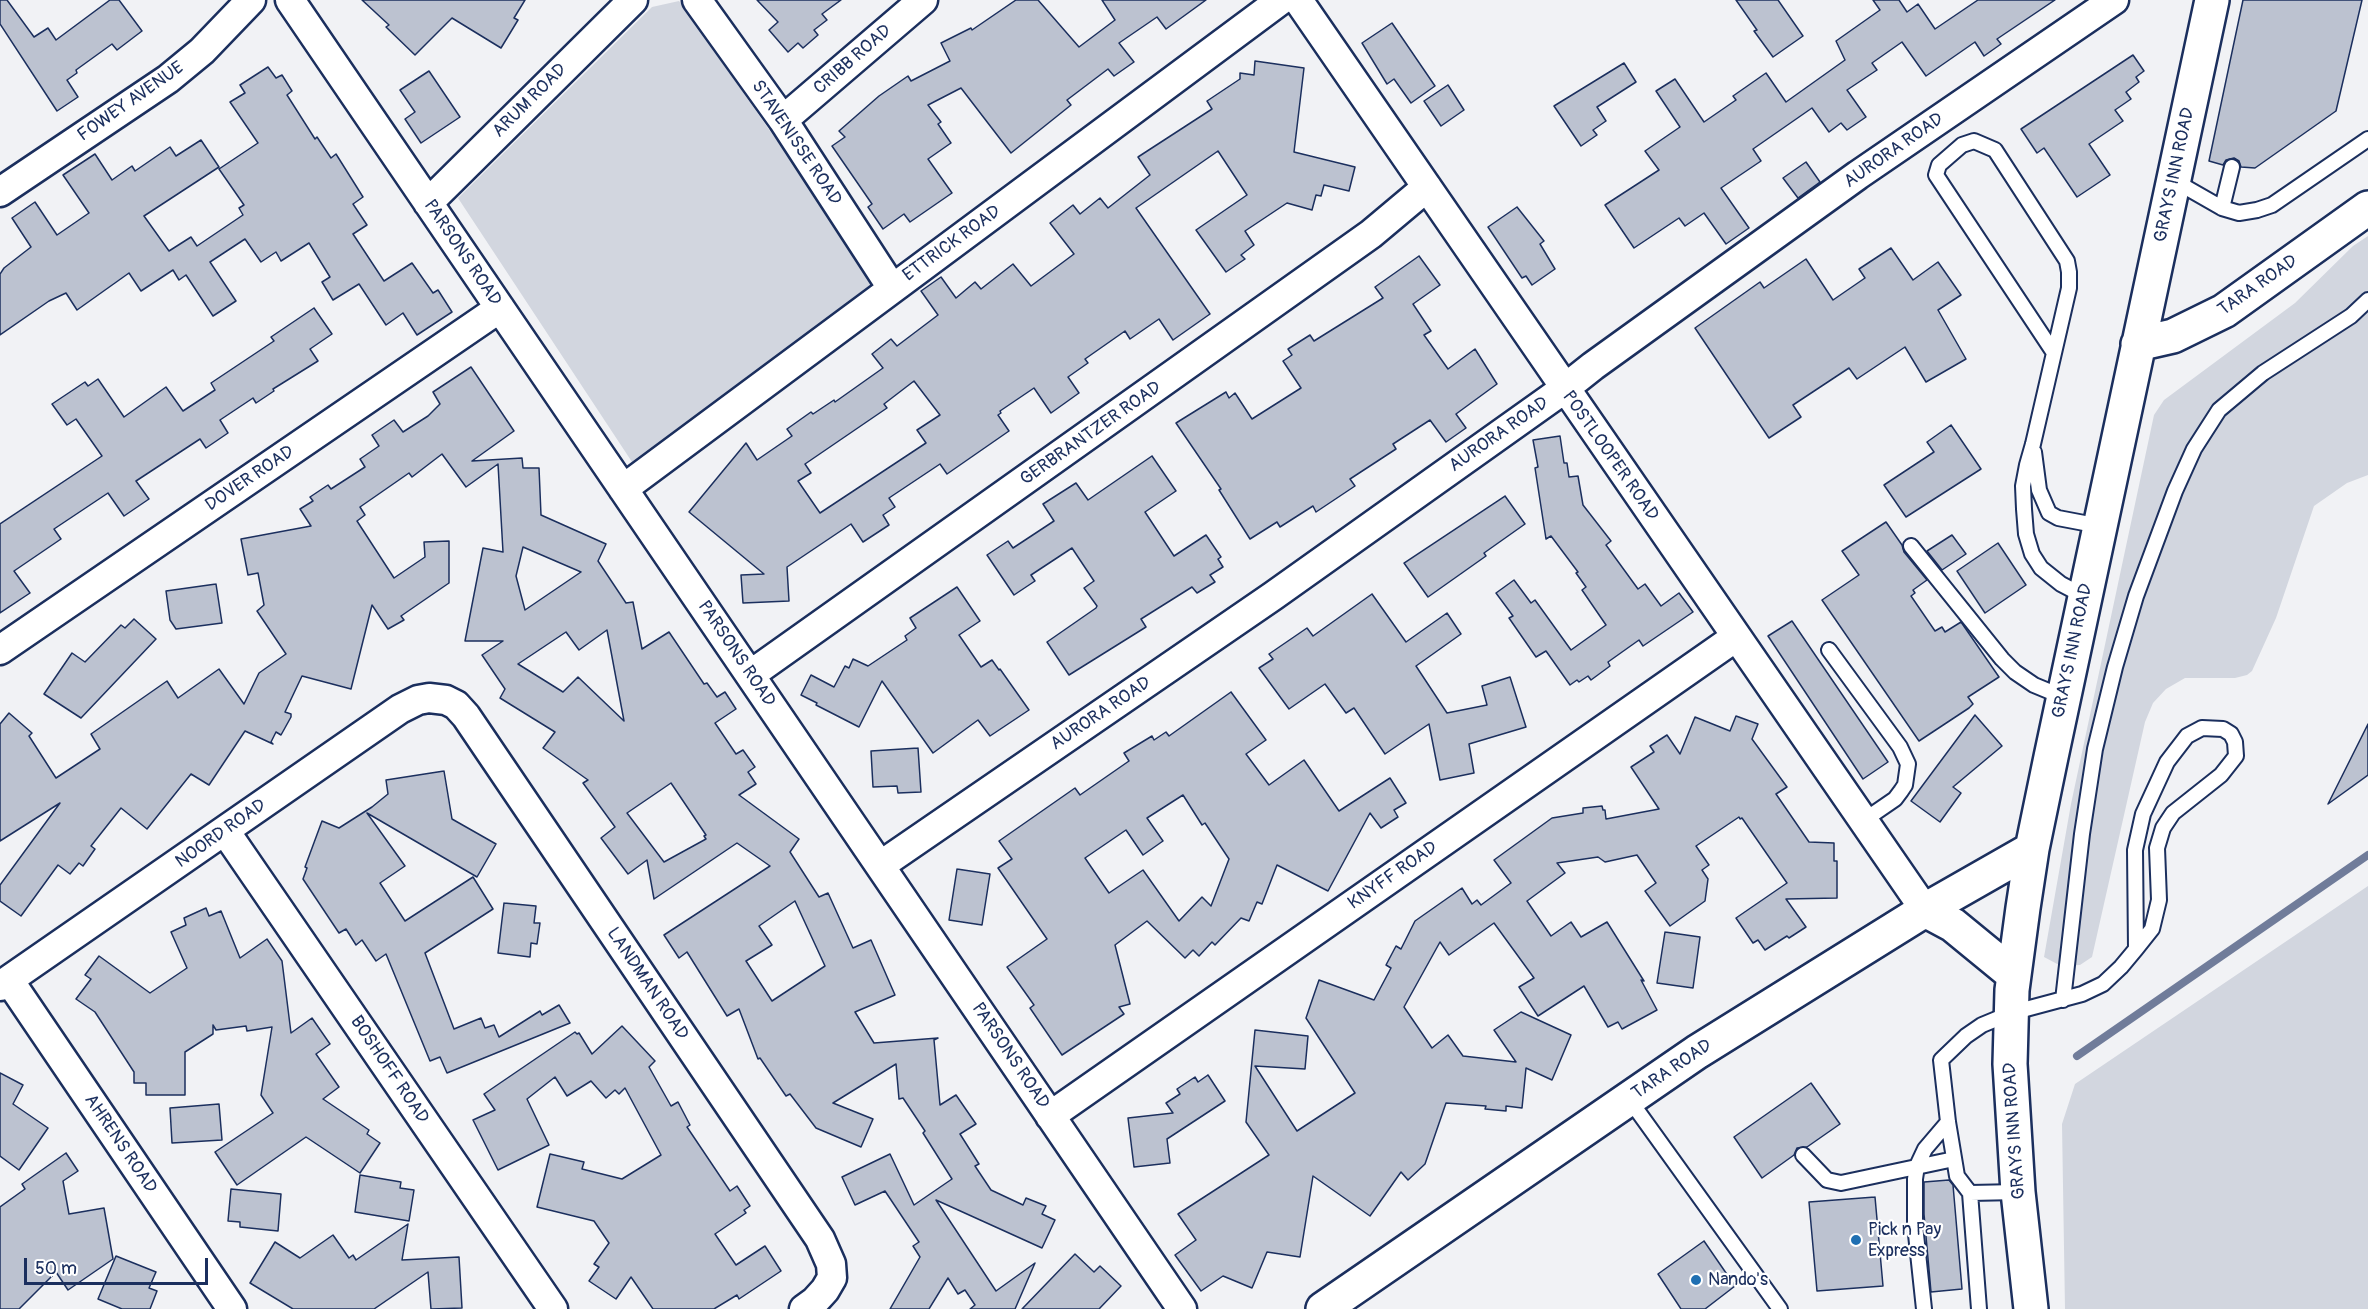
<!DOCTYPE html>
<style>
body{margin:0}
#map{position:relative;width:2368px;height:1309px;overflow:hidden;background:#f1f2f5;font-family:Pangolin,sans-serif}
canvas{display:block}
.scale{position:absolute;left:24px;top:1258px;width:184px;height:27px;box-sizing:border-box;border:3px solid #1b2f5e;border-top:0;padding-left:8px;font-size:18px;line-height:21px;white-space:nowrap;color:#1b2f5e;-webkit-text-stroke:4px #fff;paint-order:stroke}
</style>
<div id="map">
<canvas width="2368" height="1309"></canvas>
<div class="scale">50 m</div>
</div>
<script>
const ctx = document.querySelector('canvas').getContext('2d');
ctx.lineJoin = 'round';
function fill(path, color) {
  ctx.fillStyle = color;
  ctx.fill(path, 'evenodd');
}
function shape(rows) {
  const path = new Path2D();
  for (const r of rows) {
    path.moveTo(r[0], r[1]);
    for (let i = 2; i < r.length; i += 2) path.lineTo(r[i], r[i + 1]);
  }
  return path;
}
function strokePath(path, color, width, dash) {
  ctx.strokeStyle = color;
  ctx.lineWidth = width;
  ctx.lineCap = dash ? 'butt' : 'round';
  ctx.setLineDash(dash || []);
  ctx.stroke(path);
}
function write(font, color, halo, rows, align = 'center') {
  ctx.font = font + ' Pangolin,sans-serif';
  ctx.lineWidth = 4.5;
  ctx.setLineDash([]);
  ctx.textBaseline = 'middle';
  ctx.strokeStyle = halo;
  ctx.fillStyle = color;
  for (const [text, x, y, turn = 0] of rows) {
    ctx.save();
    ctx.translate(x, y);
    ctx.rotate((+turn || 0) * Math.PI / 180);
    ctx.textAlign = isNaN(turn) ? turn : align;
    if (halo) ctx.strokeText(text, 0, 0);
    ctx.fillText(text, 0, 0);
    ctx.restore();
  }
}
fill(shape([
 [679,1,873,278,874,287,634,465,458,198,652,7],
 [2368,236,2368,475,2347,483,2314,506,2276,618,2252,671,2247,675,2235,678,2185,678,2166,689,2153,703,2145,722,2092,957,2080,965,2061,966,2044,957,2071,804,2154,415,2164,400,2295,303,2353,246],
 [2368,886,2368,1309,2065,1309,2062,1124,2075,1084]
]), '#d2d6df');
strokePath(shape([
 [2077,1056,2368,855]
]), '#707c9a', 8);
const building = shape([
 [0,0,7,0,34,37,48,28,56,40,110,0,119,0,142,31,117,50,112,44,76,70,77,73,67,80,78,97,57,111,0,24,0,0],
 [362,0,525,0,514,18,518,20,501,48,452,18,415,55,386,27,389,25,362,0],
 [757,0,841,0,822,14,827,20,814,30,818,35,803,48,798,43,788,52,769,30,778,22,757,0],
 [1016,0,1038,0,1079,47,1115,20,1102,0,1206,0,1166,29,1157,17,1119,43,1134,62,1114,76,1108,69,1067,100,1071,105,1011,153,961,88,928,105,941,122,938,124,951,143,928,159,952,193,910,222,904,214,883,229,868,207,872,204,832,146,845,137,839,131,879,96,908,76,911,81,950,61,941,43,971,28,972,30,1016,0],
 [1736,0,1778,0,1803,36,1773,57,1754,31,1757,30,1736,0],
 [1873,0,1899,0,1907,12,1918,4,1935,29,1978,0,2055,0,1997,39,2001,44,1984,56,1975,42,1926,76,1902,42,1872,63,1877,70,1847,90,1866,117,1847,130,1841,123,1829,132,1812,108,1753,149,1761,161,1721,188,1749,228,1726,244,1704,213,1685,226,1679,218,1634,248,1605,205,1659,170,1645,151,1680,127,1656,91,1675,79,1704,122,1736,100,1733,96,1766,73,1786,102,1845,60,1836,41,1880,10,1873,0],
 [2243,0,2362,0,2336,111,2255,168,2241,167,2239,161,2234,158,2226,160,2223,165,2209,161,2243,0],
 [1392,23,1435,86,1411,103,1394,79,1387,84,1362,43,1392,23],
 [2133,55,2144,71,2136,77,2139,82,2126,92,2131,99,2115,110,2123,121,2089,144,2110,175,2077,197,2044,148,2037,153,2021,129,2133,55],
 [1255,61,1304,68,1294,152,1355,167,1349,191,1324,185,1321,196,1316,195,1312,210,1287,203,1245,231,1254,245,1241,255,1245,259,1226,272,1196,230,1247,195,1218,151,1136,208,1210,314,1173,340,1159,319,1130,339,1125,331,1085,359,1088,363,1068,377,1079,393,1051,413,1034,388,1000,411,1001,413,998,415,1009,431,947,474,940,464,889,498,895,507,883,515,889,525,863,542,851,524,787,567,789,601,743,603,741,575,764,574,689,512,746,443,757,460,792,436,787,429,811,412,813,414,834,400,835,402,883,368,872,354,891,339,897,346,938,315,921,291,941,277,956,298,975,282,981,289,1013,264,1031,286,1074,254,1050,223,1073,205,1080,214,1100,198,1108,208,1150,175,1138,157,1212,109,1207,101,1240,79,1240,73,1254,75,1255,61],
 [914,381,940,415,917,430,926,443,820,513,798,481,811,473,805,464,887,408,884,404,914,381],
 [1624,63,1636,82,1597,107,1606,121,1593,130,1597,135,1581,146,1554,106,1624,63],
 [268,67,276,78,282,75,292,91,287,95,315,139,317,137,331,158,336,154,363,197,353,204,367,225,353,234,384,281,412,263,433,293,438,290,452,312,417,335,403,313,386,325,359,284,333,300,322,282,330,277,309,243,281,261,276,252,261,262,245,239,210,262,236,301,213,316,186,275,179,280,173,270,141,291,129,273,77,310,66,293,49,301,0,335,0,274,4,268,31,247,12,218,35,202,57,235,89,213,63,175,95,154,112,180,132,166,135,171,170,147,176,156,201,140,219,167,144,216,169,251,191,237,197,246,243,215,239,208,244,205,219,169,258,143,230,102,245,93,240,85,268,67],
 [429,71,460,117,421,143,405,119,415,112,400,90,429,71],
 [1448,85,1464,110,1441,126,1424,101,1448,85],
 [1806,162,1820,182,1798,198,1783,178,1806,162],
 [1517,207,1544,241,1540,244,1555,269,1532,285,1526,276,1522,278,1488,227,1517,207],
 [1891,248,1913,280,1938,262,1961,295,1938,310,1966,359,1926,382,1905,347,1857,379,1849,368,1793,405,1801,417,1769,438,1695,328,1760,282,1764,288,1806,259,1833,300,1865,278,1859,269,1891,248],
 [1419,256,1440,285,1413,304,1431,331,1424,335,1448,369,1475,349,1497,384,1456,414,1466,428,1446,442,1430,420,1393,444,1396,449,1350,479,1355,486,1316,512,1313,506,1280,527,1277,522,1250,539,1219,490,1221,489,1176,423,1226,392,1229,398,1235,393,1252,419,1301,388,1283,361,1292,355,1288,349,1310,335,1314,341,1383,298,1375,287,1419,256],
 [314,308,332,334,310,349,318,361,273,389,274,391,256,403,253,398,220,420,228,433,206,448,200,439,136,481,149,499,124,516,108,493,54,529,61,539,14,571,30,593,0,613,0,524,102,456,76,419,67,425,52,404,85,382,88,386,98,379,124,417,166,387,183,411,215,390,211,383,274,341,271,337,314,308],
 [471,367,514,431,472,461,522,458,523,468,539,468,541,515,606,544,598,561,626,603,633,602,642,649,669,632,704,684,707,683,717,697,725,692,736,709,715,723,736,754,743,750,755,767,748,772,756,784,739,795,799,839,790,852,819,897,828,893,853,948,871,940,895,995,855,1012,874,1043,938,1038,934,1040,940,1105,956,1095,976,1124,960,1134,979,1164,975,1166,991,1190,1023,1205,1026,1198,1046,1206,1042,1214,1055,1220,1042,1248,936,1200,996,1291,1035,1263,1015,1309,970,1309,975,1305,965,1290,958,1294,948,1278,929,1309,890,1309,920,1257,913,1246,919,1242,885,1191,855,1205,842,1177,890,1154,914,1205,952,1179,923,1133,925,1131,903,1098,899,1099,896,1064,833,1103,873,1119,861,1147,816,1128,790,1094,786,1096,760,1058,758,1059,739,1009,727,1016,687,952,679,958,664,935,770,866,737,843,654,899,647,860,628,874,601,838,615,827,583,783,588,780,543,748,555,732,500,698,505,689,482,655,503,641,465,641,483,548,503,552,498,464,466,487,442,454,412,477,409,473,360,507,365,515,357,521,394,578,425,557,424,542,449,541,449,583,401,616,404,620,388,629,372,605,351,689,302,676,285,712,291,714,291,717,281,735,276,732,271,742,273,744,245,731,209,785,191,774,147,829,121,808,91,846,95,849,83,866,79,863,70,874,58,865,21,916,0,901,0,885,60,803,0,841,0,724,9,713,32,733,29,736,56,778,100,749,91,734,167,681,178,698,219,669,244,704,259,673,286,654,257,611,264,605,258,573,248,575,241,539,311,526,300,509,313,501,310,497,328,485,331,489,365,467,360,459,379,446,372,435,394,420,403,432,428,416,440,404,433,392,471,367],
 [523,547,581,572,525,610,516,576,523,547],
 [607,630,624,721,578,677,563,692,518,664,566,632,579,650,607,630],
 [671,783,706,835,704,836,706,839,664,862,627,813,671,783],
 [795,901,825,966,772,1001,746,961,772,945,759,926,795,901],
 [1951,425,1981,469,1906,517,1884,485,1934,452,1927,442,1951,425],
 [1560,436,1564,463,1567,463,1569,477,1578,476,1583,505,1611,541,1606,545,1638,589,1645,584,1661,606,1679,593,1693,612,1643,646,1639,640,1608,662,1610,666,1591,680,1588,676,1579,682,1577,680,1570,685,1546,651,1536,657,1509,618,1513,616,1496,593,1514,580,1531,603,1535,600,1571,650,1606,625,1582,590,1586,587,1576,573,1578,572,1551,536,1546,539,1535,468,1538,467,1533,440,1560,436],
 [1152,456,1176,491,1145,512,1174,556,1206,535,1221,557,1218,559,1223,567,1210,575,1215,582,1197,593,1192,587,1141,619,1146,627,1069,675,1047,642,1096,608,1097,606,1084,588,1094,581,1072,548,1031,575,1035,581,1014,595,987,555,1008,541,1013,548,1054,521,1043,504,1076,483,1088,500,1152,456],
 [1505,496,1525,524,1484,553,1486,556,1428,597,1404,563,1505,496],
 [1886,522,1902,545,1904,552,1927,580,1913,590,1915,593,1911,596,1935,631,1942,627,1945,632,1961,622,1999,677,1968,697,1973,704,1969,708,1919,741,1822,600,1859,575,1842,551,1886,522],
 [1952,535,1966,554,1942,570,1927,551,1952,535],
 [1998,543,2026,585,1985,613,1957,571,1998,543],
 [216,584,222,623,176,629,170,620,166,591,216,584],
 [957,587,980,621,959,635,981,667,992,660,999,670,1000,669,1029,710,990,736,978,720,933,753,882,681,859,727,816,705,817,703,801,695,811,675,834,687,845,666,849,668,853,659,868,666,907,640,905,636,916,628,910,618,957,587],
 [1372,594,1406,642,1447,613,1461,634,1416,666,1447,713,1487,705,1482,686,1510,677,1526,727,1469,744,1474,773,1440,780,1429,724,1385,754,1354,708,1346,713,1325,684,1289,709,1259,668,1273,659,1269,654,1307,628,1313,636,1372,594],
 [134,619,156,639,81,718,44,694,72,653,85,662,121,625,125,628,134,619],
 [1792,621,1888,762,1863,779,1768,636,1792,621],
 [1231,692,1266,740,1246,754,1269,785,1304,760,1339,811,1390,778,1406,803,1394,810,1398,817,1381,828,1370,813,1328,891,1277,865,1262,904,1257,902,1249,921,1241,918,1215,945,1212,942,1199,956,1193,950,1185,958,1147,921,1115,945,1130,1004,1119,1007,1124,1014,1062,1055,1030,1008,1034,1005,1007,967,1047,939,998,868,1012,859,999,841,1075,788,1080,795,1129,761,1124,753,1152,736,1154,740,1166,732,1169,736,1231,692],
 [1183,795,1202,825,1205,823,1229,859,1211,906,1202,897,1179,921,1143,870,1109,893,1085,858,1126,830,1143,855,1163,841,1147,818,1183,795],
 [1975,715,2002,746,1953,787,1961,793,1940,822,1911,801,1975,715],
 [1736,716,1758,724,1752,739,1787,787,1776,794,1809,842,1834,843,1834,861,1837,861,1837,898,1786,899,1806,927,1789,938,1787,936,1765,950,1758,940,1753,943,1736,918,1787,883,1742,818,1740,819,1739,817,1696,846,1709,865,1702,870,1708,879,1705,901,1670,926,1645,891,1656,883,1637,855,1605,862,1598,857,1557,863,1565,873,1527,901,1551,936,1571,922,1581,937,1607,922,1644,981,1641,980,1657,1010,1622,1029,1618,1022,1608,1027,1584,986,1538,1016,1519,987,1534,978,1494,923,1449,955,1440,942,1404,1007,1432,1048,1448,1035,1463,1056,1516,1062,1494,1030,1521,1012,1571,1035,1552,1080,1526,1068,1522,1108,1506,1106,1506,1111,1485,1109,1486,1106,1446,1103,1425,1164,1408,1180,1401,1172,1370,1216,1313,1176,1300,1257,1267,1252,1252,1288,1223,1276,1201,1291,1175,1255,1196,1240,1178,1214,1269,1155,1246,1122,1255,1030,1308,1036,1305,1069,1255,1066,1297,1131,1355,1093,1306,1018,1319,980,1374,1000,1391,968,1386,965,1396,946,1401,949,1415,921,1462,888,1472,904,1477,900,1481,905,1511,883,1494,860,1552,818,1583,813,1583,808,1602,806,1603,810,1605,810,1606,819,1659,809,1631,767,1654,752,1650,746,1667,735,1680,754,1695,717,1730,731,1736,716],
 [2368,724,2368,775,2328,804,2368,724],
 [918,748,921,792,898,793,897,786,873,787,871,751,918,748],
 [444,771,452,819,496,844,477,877,367,813,405,866,380,883,405,921,473,877,493,909,425,953,454,1029,481,1018,485,1028,494,1025,499,1037,540,1011,542,1015,559,1005,570,1023,447,1073,440,1057,430,1061,386,954,376,961,362,940,356,945,346,929,339,933,303,879,307,868,305,867,322,821,339,828,372,807,388,794,386,780,444,771],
 [957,869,990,874,982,925,949,920,957,869],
 [504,903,536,906,534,923,540,923,537,944,531,943,530,957,498,953,504,903],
 [206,908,209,916,221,911,240,958,267,939,282,961,291,1033,312,1018,330,1044,316,1054,339,1087,323,1099,369,1130,367,1134,380,1143,360,1173,306,1137,237,1185,215,1152,273,1113,261,1095,272,1027,247,1031,246,1026,216,1030,213,1025,213,1034,185,1052,185,1095,146,1095,146,1083,134,1083,134,1072,95,1012,76,999,91,979,85,975,99,956,150,993,187,968,171,932,186,925,184,918,206,908],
 [1665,932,1700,937,1693,988,1657,983,1665,932],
 [622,1026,655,1061,649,1067,671,1106,678,1102,690,1125,687,1127,730,1191,737,1186,750,1206,744,1210,746,1213,715,1234,736,1265,765,1246,781,1271,739,1299,737,1295,714,1309,653,1309,631,1277,616,1299,589,1281,599,1267,594,1264,609,1243,594,1221,537,1207,550,1154,584,1162,582,1169,622,1179,661,1155,625,1088,619,1094,615,1090,606,1098,591,1081,567,1096,555,1077,527,1099,549,1145,498,1170,473,1120,495,1110,484,1094,575,1032,577,1034,579,1033,592,1054,622,1026],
 [0,1073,23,1085,13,1104,48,1128,19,1170,0,1156,0,1073],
 [1208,1075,1225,1101,1167,1139,1170,1163,1134,1167,1128,1118,1173,1113,1166,1103,1180,1094,1177,1089,1195,1077,1198,1082,1208,1075],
 [1811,1083,1840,1124,1807,1147,1797,1148,1794,1155,1762,1178,1734,1137,1811,1083],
 [219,1104,222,1140,172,1143,170,1108,219,1104],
 [66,1153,78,1171,63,1181,69,1214,104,1208,113,1259,68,1290,56,1272,19,1309,0,1309,0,1207,25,1189,22,1184,66,1153],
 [360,1175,401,1182,400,1188,414,1190,409,1221,355,1212,360,1175],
 [1949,1180,1953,1185,1962,1289,1931,1292,1924,1214,1924,1182,1949,1180],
 [231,1189,281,1194,278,1231,240,1227,240,1222,228,1221,231,1189],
 [1875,1197,1883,1286,1817,1291,1809,1202,1875,1197],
 [408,1224,402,1260,459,1257,462,1308,431,1309,428,1272,374,1309,293,1309,250,1283,275,1242,300,1258,333,1235,349,1258,353,1255,356,1260,408,1224],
 [1704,1241,1735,1286,1705,1309,1681,1309,1658,1274,1704,1241],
 [1075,1254,1094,1272,1100,1266,1121,1286,1099,1309,1022,1309,1075,1254],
 [116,1256,156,1272,149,1288,157,1291,150,1309,122,1309,98,1299,116,1256]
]);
fill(building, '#bcc2d0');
strokePath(building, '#1b2f5e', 1.5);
const lane = shape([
 [2232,167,2222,208,2239,213,2257,210,2272,205,2368,139],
 [2173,180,2222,208],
 [2054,353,1936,175,1939,165,1962,145,1974,141,1995,150,2067,261,2069,272,2069,288,2033,444,2027,465,2023,486,2024,509,2026,534,2032,554,2041,568,2061,584,2084,596],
 [2034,452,2039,490,2049,513,2058,518,2100,526],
 [1911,546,2002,659,2015,672,2034,685,2063,697],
 [1829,650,1900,747,1908,764,1905,785,1901,791,1895,799,1863,821],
 [2063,1000,2082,834,2095,749,2115,667,2136,596,2175,491,2194,449,2219,410,2263,373,2351,316,2368,300],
 [1629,1099,1780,1309],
 [1803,1155,1827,1180,1841,1183,1954,1159],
 [2018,1192,1970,1193,1957,1176,1948,1122,1941,1060,1966,1036,1982,1025,2011,1013,2082,994,2103,984,2121,967,2136,949,2152,929,2159,900,2157,848,2163,828,2173,813,2221,775,2236,756,2235,742,2231,734,2223,729,2202,728,2187,736,2167,762,2143,814,2135,850,2136,949],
 [1970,1193,1979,1309],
 [1924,1309,1915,1225,1915,1179,1917,1166,1925,1149,1948,1122]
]);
const street = shape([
 [290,0,1182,1309],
 [697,0,783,120,892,288],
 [1298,0,1925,910],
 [783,120,923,0],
 [0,192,168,79,202,51,251,0],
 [428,203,633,0],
 [623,489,1281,0],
 [0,650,500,308],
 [750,675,1371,234,1427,187],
 [225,831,553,1309],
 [881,865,1273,596,1564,389,1593,366,1858,175,2114,0],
 [9,980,232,1309],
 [0,986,400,709,418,700,429,698,446,700,456,705,466,716,820,1239,831,1264,832,1278,825,1290,815,1301,804,1309],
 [1050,1116,1736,637]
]);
const secondary = shape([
 [2138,344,2173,336,2224,311,2368,208],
 [1925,910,1953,925,2014,975],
 [1323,1309,1697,1052,1925,910,2032,849],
 [2031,1309,2018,1192,2010,1064,2012,990,2023,908,2032,849,2051,757,2212,0]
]);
strokePath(lane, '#1b2f5e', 18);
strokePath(street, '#1b2f5e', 33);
strokePath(secondary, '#1b2f5e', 38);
strokePath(lane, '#fff', 14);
strokePath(street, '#fff', 28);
strokePath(secondary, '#fff', 33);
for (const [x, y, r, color] of [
 [1856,1240,6,"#1f6fb2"],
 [1696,1280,6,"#1f6fb2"]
]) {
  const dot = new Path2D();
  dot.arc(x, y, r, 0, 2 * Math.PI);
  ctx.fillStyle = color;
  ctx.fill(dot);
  strokePath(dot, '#fff', 2);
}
write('18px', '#1b2f5e', '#fff', [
 ["CRIBB ROAD",853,60,-41],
 ["ARUM ROAD",530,101,-45],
 ["FOWEY AVENUE",131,102,-35],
 ["STAVENISSE ROAD",796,143,56],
 ["AURORA ROAD",1894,151,-35],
 ["GRAYS INN ROAD",2175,175,-78],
 ["ETTRICK ROAD",952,244,-36],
 ["PARSONS ROAD",462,253,56],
 ["TARA ROAD",2258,286,-35],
 ["GERBRANTZER ROAD",1091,434,-35],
 ["AURORA ROAD",1499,435,-35],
 ["POSTLOOPER ROAD",1610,456,55],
 ["DOVER ROAD",250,479,-34],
 ["GRAYS INN ROAD",2073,651,-78],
 ["PARSONS ROAD",736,654,56],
 ["AURORA ROAD",1101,714,-34],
 ["NOORD ROAD",221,834,-35],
 ["KNYFF ROAD",1393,876,-35],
 ["LANDMAN ROAD",647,984,56],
 ["PARSONS ROAD",1010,1056,56],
 ["BOSHOFF ROAD",389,1070,56],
 ["TARA ROAD",1672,1070,-34],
 ["GRAYS INN ROAD",2015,1131,-94],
 ["AHRENS ROAD",120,1144,56]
]);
write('18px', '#1b2f5e', '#fff', [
 ["Pick n Pay",1868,1230],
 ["Express",1868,1251],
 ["Nando's",1708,1280]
], 'left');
</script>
